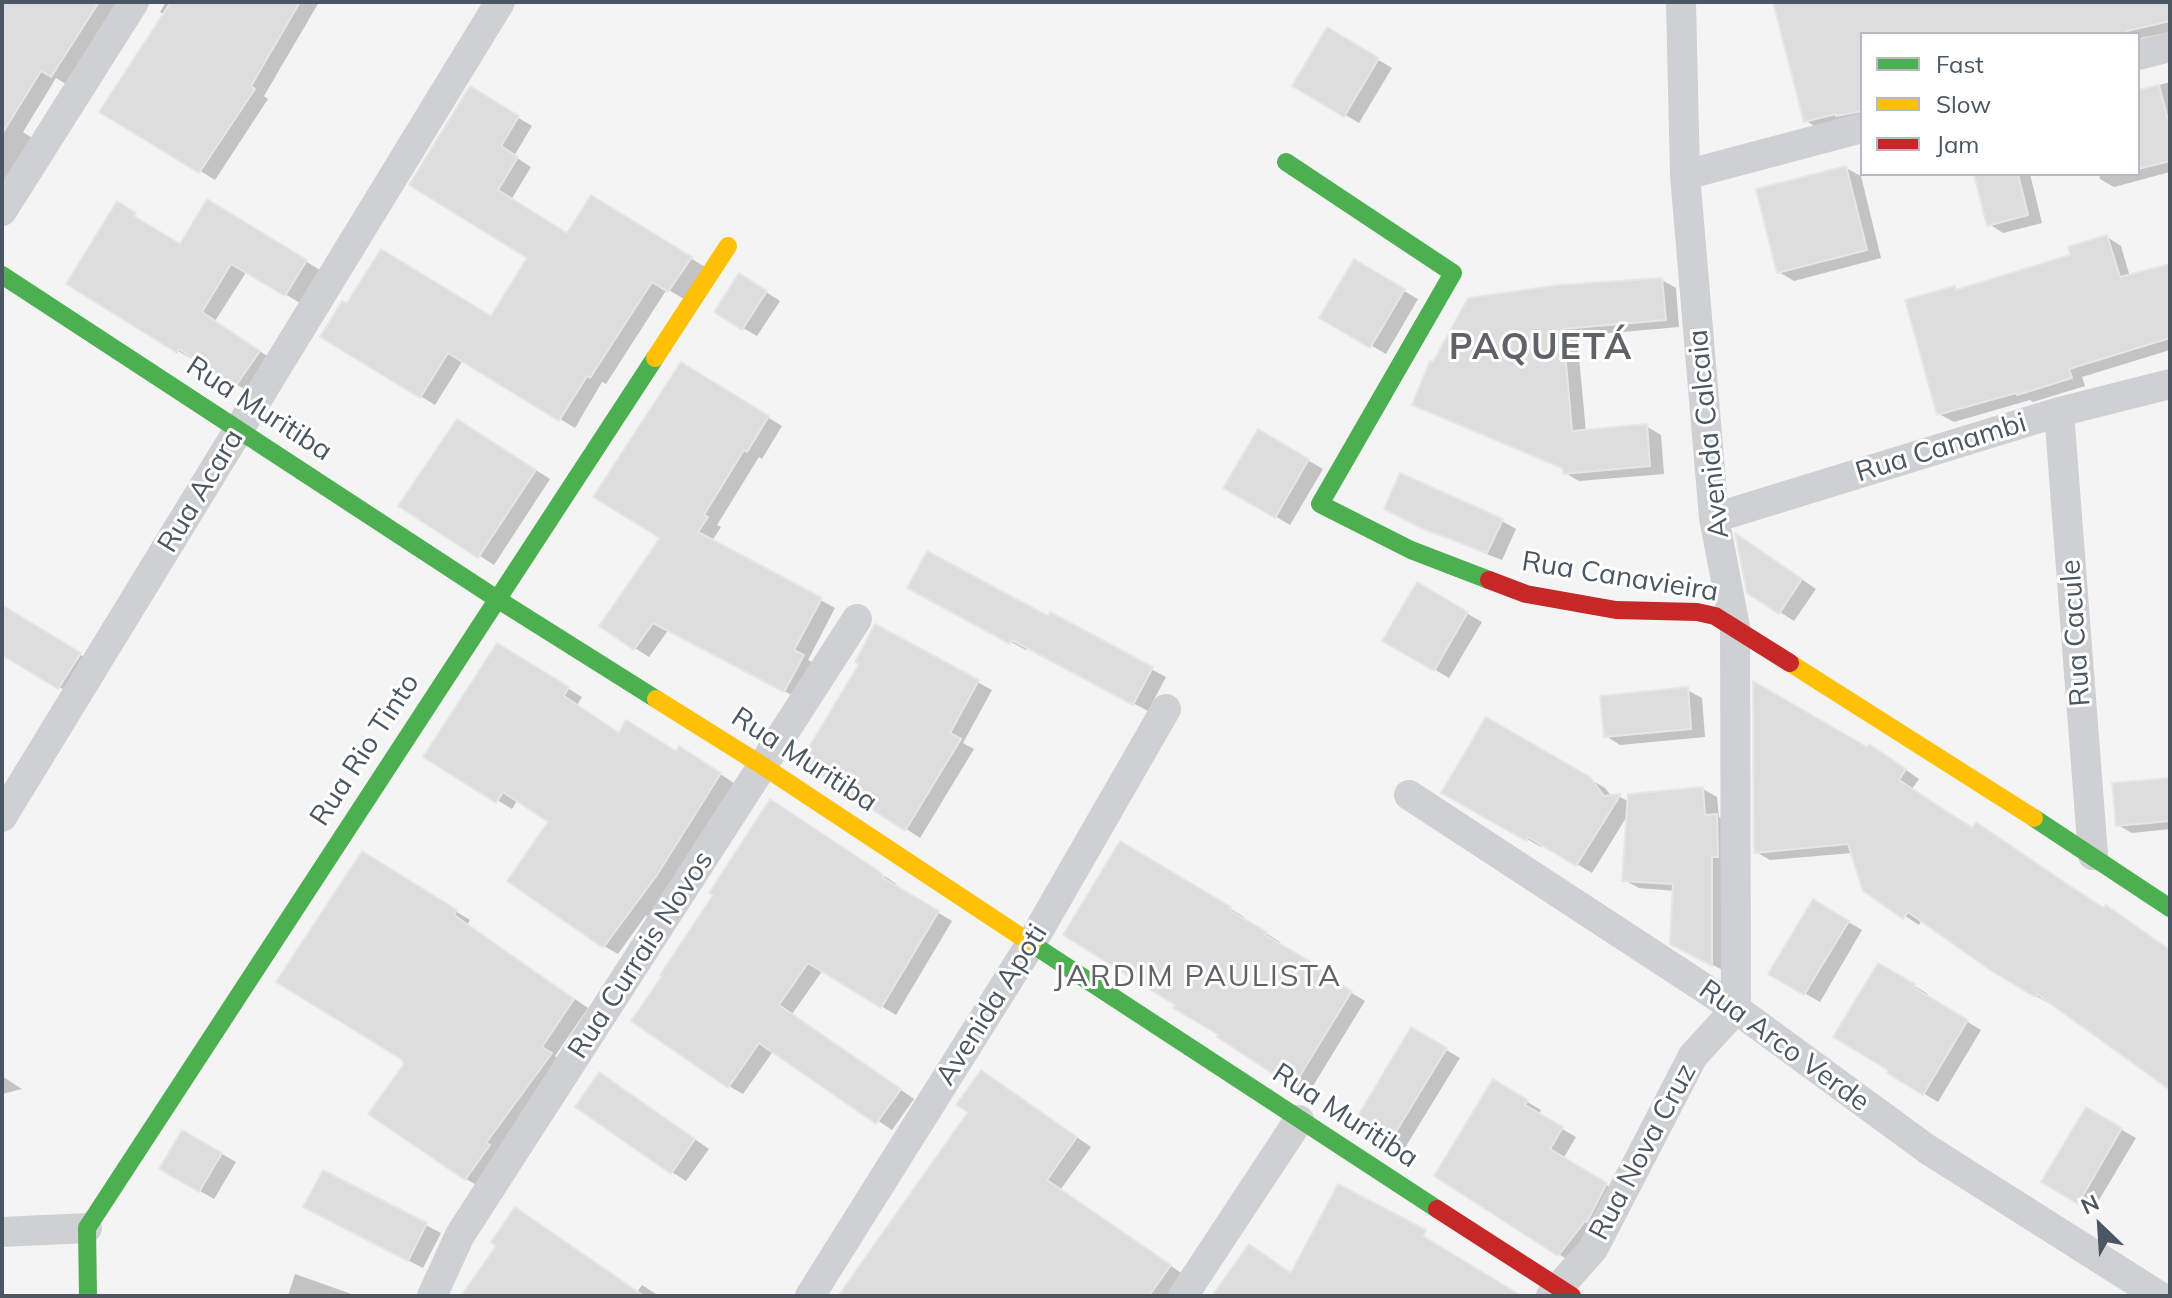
<!DOCTYPE html>
<meta charset="utf-8">
<style>
body{margin:0}
#map{position:relative;width:2172px;height:1298px;overflow:hidden;background:#f4f4f4;font-family:Mulish,sans-serif}
canvas{display:block}
.frame{position:absolute;inset:0;border:4px solid #4a5661;pointer-events:none}
.legend{position:absolute;left:1860px;top:32px;width:280px;height:144px;box-sizing:border-box;background:#fff;border:2px solid #b7bbc0;margin:0;padding:10px 14px;list-style:none;font-size:24px;color:#4a5661}
.legend li{display:flex;align-items:center;gap:16px;height:40px}
.legend b{width:40px;border:2px solid #b7bbc0}
.north{position:absolute;left:2060px;top:1186px;width:80px;height:80px;-webkit-text-stroke:6px #fff;paint-order:stroke;rotate:335deg;font-size:22px;font-weight:700;line-height:32px;text-align:center;color:#4a5661}
.north::after{content:'';display:block;margin:auto;width:28px;height:36px;background:#4a5661;clip-path:polygon(50% 0,100% 100%,50% 72%,0 100%)}
</style>
<div id="map">
<canvas width="2172" height="1298"></canvas>
<div class="frame"></div>
<ul class="legend">
<li><b style="height:10px;background:#4caf50"></b>Fast</li>
<li><b style="height:10px;background:#ffc107"></b>Slow</li>
<li><b style="height:10px;background:#c62828"></b>Jam</li>
</ul>
<div class="north">N</div>
</div>
<script>
const ctx = document.querySelector('canvas').getContext('2d');
ctx.lineJoin = 'round';
function fill(path, color) {
  ctx.fillStyle = color;
  ctx.fill(path, 'evenodd');
}
function shape(rows) {
  const path = new Path2D();
  for (const r of rows) {
    path.moveTo(r[0], r[1]);
    for (let i = 2; i < r.length; i += 2) path.lineTo(r[i], r[i + 1]);
  }
  return path;
}
function strokePath(path, color, width, dash) {
  ctx.strokeStyle = color;
  ctx.lineWidth = width;
  ctx.lineCap = dash ? 'butt' : 'round';
  ctx.setLineDash(dash || []);
  ctx.stroke(path);
}
function write(font, color, halo, rows, align = 'center') {
  ctx.font = font + ' Mulish,sans-serif';
  ctx.lineWidth = 6;
  ctx.setLineDash([]);
  ctx.textBaseline = 'middle';
  ctx.strokeStyle = halo;
  ctx.fillStyle = color;
  for (const [text, x, y, turn = 0] of rows) {
    ctx.save();
    ctx.translate(x, y);
    ctx.rotate((+turn || 0) * Math.PI / 180);
    ctx.textAlign = isNaN(turn) ? turn : align;
    if (halo) ctx.strokeText(text, 0, 0);
    ctx.fillText(text, 0, 0);
    ctx.restore();
  }
}
fill(shape([
 [2,2,119,2,66,84,56,78,23,132,35,140,2,193],
 [166,2,319,2,264,96,268,99,215,180,102,111,165,15,160,12],
 [1718,2,1749,2,1722,4],
 [1775,2,2170,2,2170,32,2141,38,2143,48,2138,54,2138,34,1862,34,1862,120,1820,129,1806,121],
 [1328,30,1392,68,1359,123,1295,85],
 [2170,82,2170,172,2114,187,2100,179,2099,174,2138,174,2138,91],
 [470,89,532,126,514,156,531,167,511,200,568,235,606,206,705,267,684,299,667,289,606,384,602,382,575,428,463,360,435,405,322,336,492,318,530,257,412,185],
 [1846,168,1861,176,1881,258,1794,281,1779,272],
 [1976,174,2030,174,2042,223,2003,233,1989,224],
 [208,202,320,270,300,303,247,271,215,321,273,360,250,393,194,357,192,359,178,351,117,204,181,246],
 [2107,237,2121,246,2130,277,2170,266,2170,350,2082,377,2085,386,2033,402,2030,400,1954,422,1939,414,1955,288,1959,291,2073,256],
 [1354,262,1418,299,1386,354,1322,317],
 [1662,280,1676,288,1679,327,1577,336,1586,432,1646,426,1661,435,1664,474,1579,481,1565,473,1564,469,1429,412,1432,364],
 [754,284,780,301,757,336,743,328],
 [682,365,782,426,762,459,759,457,717,525,721,527,712,541,835,608,808,660,817,665,799,699,669,629,649,657,635,648,663,537],
 [472,430,550,479,494,565,401,505],
 [1259,432,1323,469,1290,525,1226,487],
 [1400,517,1502,521,1516,529,1502,560,1438,535],
 [1750,544,1816,589,1794,621,1780,612],
 [1417,585,1482,622,1449,678,1385,640],
 [924,595,1049,618,1051,615,1166,677,1148,711,1028,647,1026,650],
 [2,607,94,663,74,696,2,652],
 [876,627,992,690,963,743,974,749,920,838,803,761,862,663],
 [512,654,582,697,577,705,620,734,694,757,734,783,648,917,646,915,618,954,604,946,550,822,518,799,512,809,426,757],
 [1687,690,1702,698,1705,737,1620,745,1606,736],
 [1486,720,1605,788,1612,797,1620,797,1630,802,1703,789,1717,797,1719,817,1731,824,1726,972,1687,951,1675,891,1639,888,1624,880,1629,813,1592,873,1543,844,1541,847,1444,792],
 [1868,750,1884,755,1919,779,1912,789,2170,951,2170,1087,2051,1002,2050,1004,2036,996,1922,920,1919,925,1865,890,1852,853,1770,860,1756,852],
 [2170,780,2170,829,2132,833,2118,825],
 [784,810,895,883,900,890,952,921,896,1015,823,970,792,1014,914,1099,892,1130,774,1050,743,1094,729,1086],
 [1121,843,1244,917,1243,919,1280,942,1279,945,1324,972,1322,975,1365,1001,1308,1094,1220,1037],
 [362,854,470,920,467,925,588,1008,555,1056,565,1063,480,1187,466,1179],
 [1814,902,1862,930,1820,1002,1770,973],
 [1879,965,1928,994,1926,997,1981,1030,1938,1102,1889,1073],
 [1412,1030,1460,1058,1403,1151,1355,1123],
 [2,1076,22,1089,2,1094],
 [996,1081,1091,1147,1061,1189,1184,1275,1169,1296,846,1296],
 [1493,1082,1541,1110,1538,1115,1576,1137,1563,1159,1620,1193,1573,1263,1473,1201],
 [614,1083,709,1149,686,1181,672,1172],
 [2087,1110,2136,1138,2093,1210,2044,1181],
 [183,1132,236,1162,214,1199,162,1169],
 [324,1172,441,1233,423,1268,320,1215],
 [295,1274,357,1296,288,1296],
 [642,1285,659,1296,463,1296,637,1292]
]), '#0003');
const building = shape([
 [2,2,99,2,51,77,41,71,2,134,2,2],
 [171,2,300,2,251,86,255,89,199,173,99,112,171,2],
 [1773,2,2170,2,2170,21,2127,31,2128,34,1862,34,1862,111,1836,116,1836,114,1804,122,1773,2],
 [1327,27,1379,58,1344,117,1292,86,1327,27],
 [2159,85,2170,128,2170,161,2138,169,2138,90,2159,85],
 [470,86,519,116,501,146,518,157,498,190,567,233,591,195,692,257,668,292,652,282,590,378,587,376,559,421,448,353,420,398,320,337,342,301,347,303,381,249,491,316,527,258,409,185,470,86],
 [1846,166,1867,250,1777,273,1756,189,1846,166],
 [1974,174,2018,174,2028,215,1987,226,1974,174],
 [207,199,307,260,285,296,231,264,202,312,260,351,235,387,179,349,177,353,66,284,117,201,136,213,134,216,180,244,207,199],
 [2107,235,2120,277,2170,264,2170,338,2069,369,2072,378,2017,395,2016,393,1937,415,1905,300,1955,286,1956,290,2070,255,2068,247,2107,235],
 [1354,259,1405,289,1370,348,1319,318,1354,259],
 [739,273,767,291,742,330,714,312,739,273],
 [1662,278,1666,320,1563,329,1572,431,1647,424,1650,466,1563,474,1562,468,1412,405,1430,361,1433,362,1468,298,1559,285,1662,278],
 [681,362,769,416,747,452,744,450,704,515,708,517,698,532,822,598,794,650,804,655,784,692,653,623,634,650,599,626,660,538,593,497,681,362],
 [457,419,536,470,478,558,398,506,457,419],
 [1258,429,1309,459,1275,518,1223,488,1258,429],
 [1400,473,1503,519,1487,553,1421,528,1384,509,1400,473],
 [1735,533,1802,579,1779,614,1747,593,1735,533],
 [927,551,1048,616,1050,612,1153,667,1133,705,1012,640,1010,644,907,588,927,551],
 [1417,582,1468,612,1434,671,1382,641,1417,582],
 [2,605,81,653,58,689,2,655,2,605],
 [875,624,979,680,950,733,961,739,905,831,800,762,859,664,855,662,875,624],
 [497,643,569,687,564,696,619,733,626,720,676,751,679,746,721,773,657,875,603,948,507,881,548,822,503,792,496,803,423,757,497,643],
 [1753,681,1867,747,1869,744,1906,769,1899,780,1972,828,1976,822,2061,880,2104,908,2106,905,2170,950,2170,1090,2037,994,2035,997,1990,970,1908,912,1903,919,1863,891,1848,844,1754,853,1753,681],
 [1688,687,1691,729,1604,737,1600,696,1688,687],
 [1486,717,1590,777,1604,796,1621,794,1576,866,1528,837,1526,841,1441,793,1486,717],
 [2170,778,2170,821,2116,826,2112,783,2170,778],
 [1703,787,1705,815,1717,814,1718,857,1712,857,1712,966,1670,944,1673,884,1622,881,1628,794,1703,787],
 [770,799,880,872,885,879,939,911,881,1008,808,963,779,1005,901,1089,876,1124,759,1043,728,1088,631,1021,662,976,660,975,713,895,709,893,770,799],
 [1120,841,1231,907,1229,910,1267,932,1265,935,1311,962,1309,965,1352,991,1293,1087,1217,1037,1219,1035,1173,1008,1175,1005,1063,935,1120,841],
 [362,851,457,910,454,915,574,999,542,1047,552,1053,486,1143,490,1145,465,1180,368,1114,404,1064,401,1059,276,982,362,851],
 [1813,899,1849,921,1804,995,1768,974,1813,899],
 [1878,963,1915,984,1913,987,1968,1020,1923,1095,1887,1073,1888,1070,1833,1037,1878,963],
 [1411,1027,1447,1048,1388,1145,1353,1124,1411,1027],
 [981,1070,1077,1137,1047,1180,1171,1265,1149,1296,838,1296,968,1112,956,1105,981,1070],
 [599,1072,695,1139,671,1174,575,1107,599,1072],
 [1493,1079,1528,1100,1525,1105,1563,1127,1550,1149,1607,1183,1587,1222,1585,1221,1558,1256,1434,1176,1493,1079],
 [2086,1107,2122,1128,2078,1204,2041,1182,2086,1107],
 [182,1130,222,1153,199,1192,159,1169,182,1130],
 [323,1170,427,1223,408,1261,303,1207,323,1170],
 [1338,1184,1424,1229,1426,1230,1423,1236,1522,1296,1212,1296,1249,1244,1291,1273,1338,1184],
 [515,1207,644,1296,461,1296,496,1246,491,1242,515,1207]
]);
fill(building, '#ddddde');
strokePath(building, '#e5e6e7', 2);
strokePath(shape([
 [1681,2,1685,175,1714,518,1735,627,1736,1009],
 [2138,55,2170,47],
 [1685,175,1862,128],
 [2,211,134,2],
 [2059,412,2093,855],
 [1714,518,2059,412,2170,384],
 [1409,795,1736,1009,1927,1149,2159,1296],
 [2,817,500,2],
 [2,1232,87,1228],
 [432,1296,460,1235,857,619],
 [810,1296,1032,942,1166,709],
 [1183,1296,1299,1120],
 [1551,1296,1593,1249,1693,1056,1736,1009]
]), '#ced0d2', 30);
strokePath(shape([
 [1286,162,1453,273,1320,504,1411,550,1489,580],
 [2,275,497,599,656,699],
 [2034,818,2170,908],
 [1032,944,1437,1209],
 [88,1296,87,1228,655,358]
]), '#4caf50', 18);
strokePath(shape([
 [655,358,728,246],
 [1790,663,2034,818],
 [656,699,763,766,1032,944]
]), '#ffc107', 18);
strokePath(shape([
 [1489,580,1526,594,1616,610,1697,612,1715,616,1790,663],
 [1437,1209,1572,1296]
]), '#c62828', 18);
write('28px', '#4a5661', '#fff', [
 ["Rua Muritiba",259,409,33],
 ["Avenida Calcaia",1709,434,-96],
 ["Rua Canambi",1941,448,-17],
 ["Rua Acara",201,491,-59],
 ["Rua Canavieira",1620,577,9],
 ["Rua Cacule",2076,633,-94],
 ["Rua Rio Tinto",365,750,-57],
 ["Rua Muritiba",804,760,33],
 ["Rua Currais Novos",641,955,-57],
 ["Avenida Apoti",992,1005,-58],
 ["Rua Arco Verde",1784,1046,36],
 ["Rua Muritiba",1345,1116,33],
 ["Rua Nova Cruz",1643,1152,-62]
]);
ctx.letterSpacing = '2px';
write('30px', '#5f6368', '#fff', [
 ["JARDIM PAULISTA",1198,977]
]);
ctx.letterSpacing = '0px';
ctx.letterSpacing = '2px';
write('bold 36px', '#5f6368', '#fff', [
 ["PAQUETÁ",1541,348]
]);
ctx.letterSpacing = '0px';
</script>
